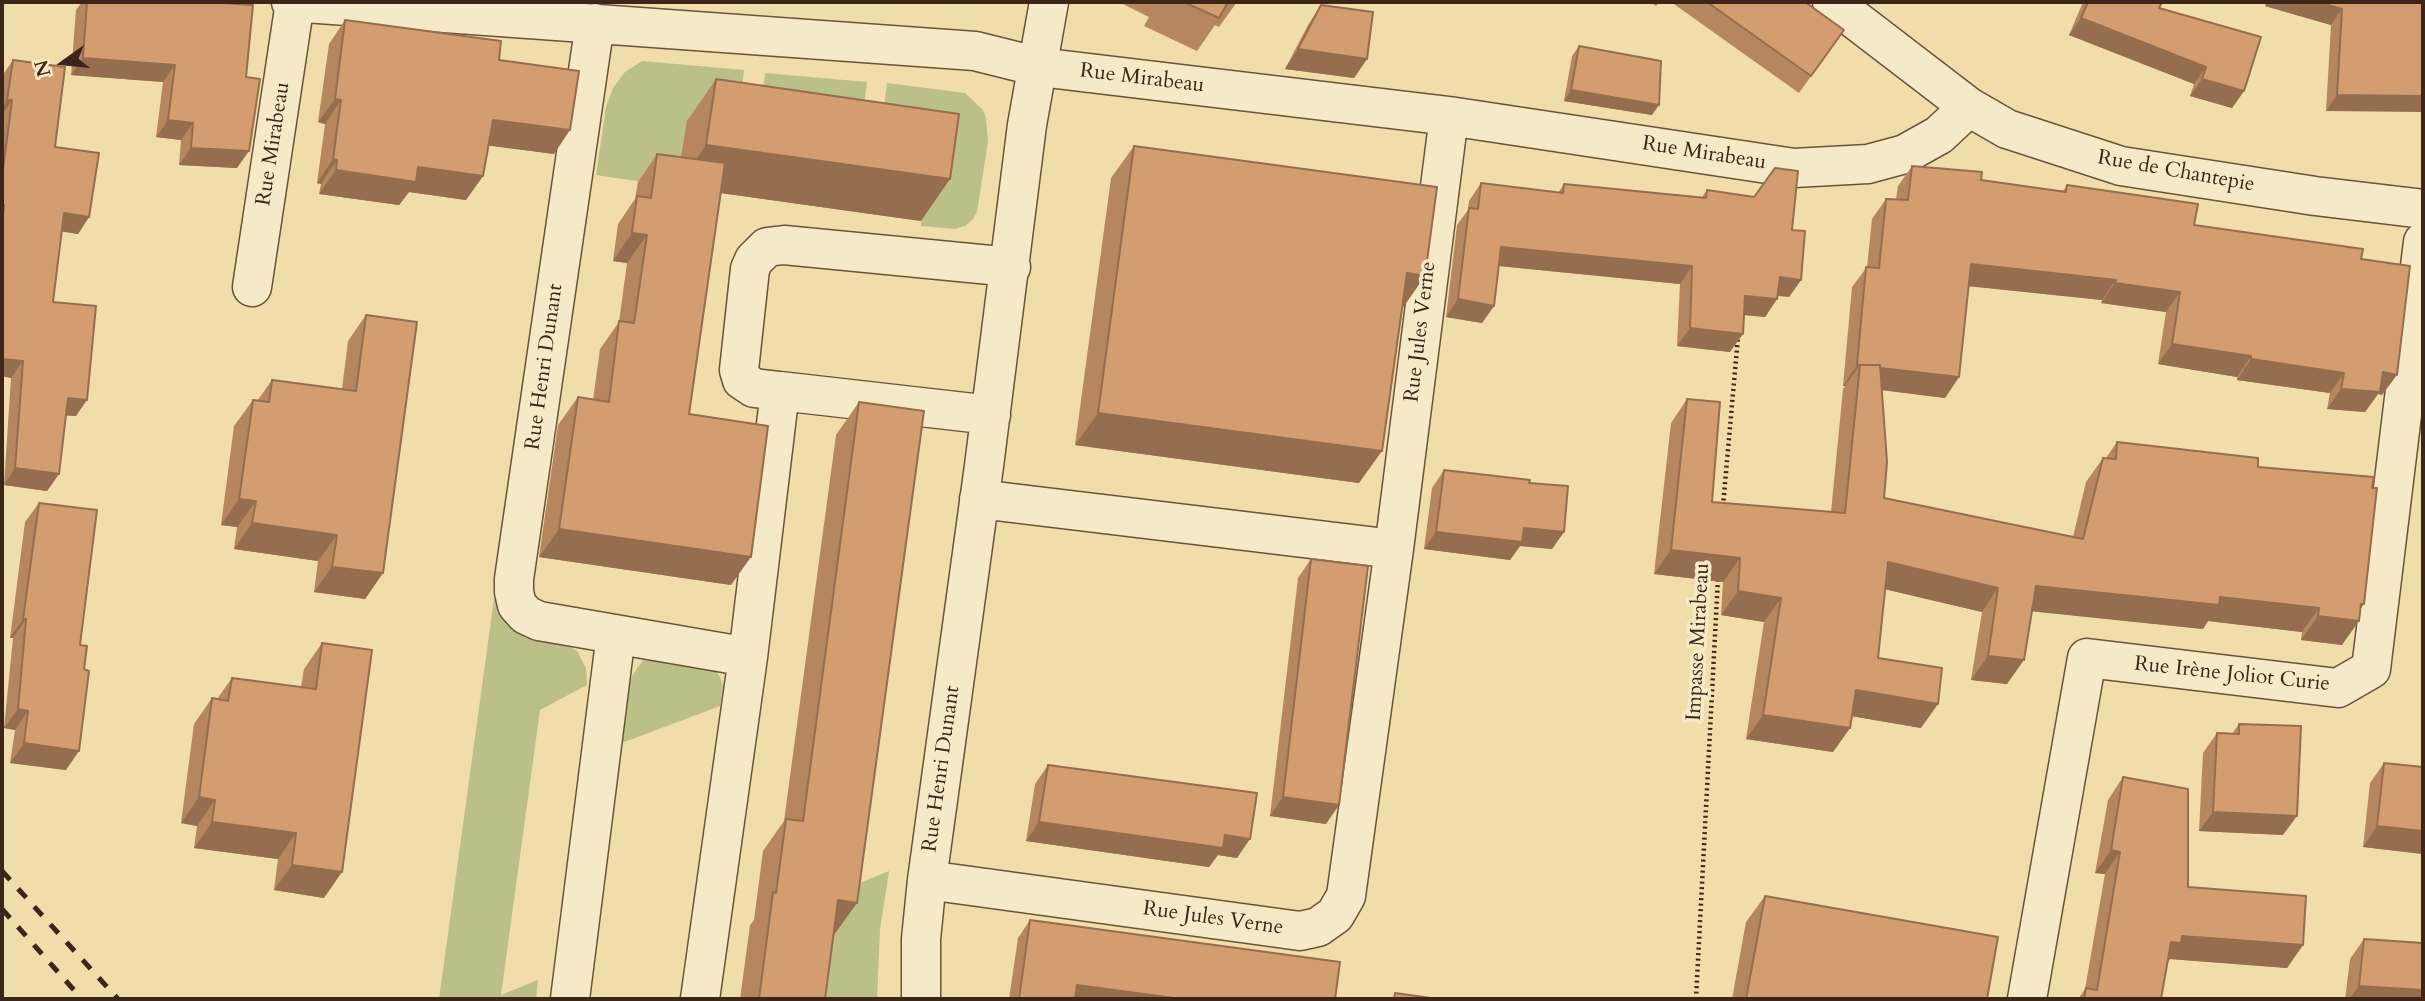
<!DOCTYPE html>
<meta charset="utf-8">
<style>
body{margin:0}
#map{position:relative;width:2425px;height:1001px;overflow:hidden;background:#f0ddaa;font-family:Cardo,serif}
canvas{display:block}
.frame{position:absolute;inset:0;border:4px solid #3d2519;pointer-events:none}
.north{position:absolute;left:28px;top:28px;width:70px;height:70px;-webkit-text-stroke:5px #f5e9c8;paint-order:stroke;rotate:255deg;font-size:19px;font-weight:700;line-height:28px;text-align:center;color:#3d2519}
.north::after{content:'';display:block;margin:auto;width:24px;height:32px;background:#3d2519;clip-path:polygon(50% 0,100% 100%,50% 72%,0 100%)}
</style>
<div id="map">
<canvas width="2425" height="1001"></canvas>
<div class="frame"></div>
<div class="north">N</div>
</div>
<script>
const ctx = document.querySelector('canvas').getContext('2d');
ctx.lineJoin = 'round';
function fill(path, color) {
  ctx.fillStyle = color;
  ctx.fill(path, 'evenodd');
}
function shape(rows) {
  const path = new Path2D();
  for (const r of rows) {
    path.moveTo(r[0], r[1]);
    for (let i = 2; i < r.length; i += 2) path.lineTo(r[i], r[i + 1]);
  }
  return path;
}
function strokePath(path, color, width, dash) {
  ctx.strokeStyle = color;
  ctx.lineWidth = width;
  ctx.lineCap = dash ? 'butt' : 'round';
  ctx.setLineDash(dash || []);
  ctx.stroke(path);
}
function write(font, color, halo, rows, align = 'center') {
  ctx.font = font + ' Cardo,serif';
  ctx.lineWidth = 7;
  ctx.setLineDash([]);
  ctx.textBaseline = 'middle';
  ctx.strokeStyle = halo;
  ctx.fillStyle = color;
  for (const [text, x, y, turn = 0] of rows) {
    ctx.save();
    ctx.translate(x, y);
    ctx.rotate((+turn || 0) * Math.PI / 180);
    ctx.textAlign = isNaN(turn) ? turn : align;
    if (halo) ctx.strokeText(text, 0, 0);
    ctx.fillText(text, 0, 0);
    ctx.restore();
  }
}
fill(shape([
 [642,61,744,70,738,128,677,187,596,175,606,107,613,88,625,72],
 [765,73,867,82,859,144,758,132],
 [887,83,965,93,983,110,986,118,988,142,977,212,973,219,965,226,955,229,921,226,921,221,879,147],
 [494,599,498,599,504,621,514,630,526,637,560,642,577,651,586,668,587,685,540,710,501,995,538,980,536,999,439,999],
 [662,655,714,668,720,677,723,686,720,706,619,744,626,695,632,676,643,660],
 [889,871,880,930,877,999,806,999,840,891]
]), '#bac088');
const minor = shape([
 [291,2,975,51,1039,67,1449,116,1794,168,1868,164,1905,154,1939,135,1969,107],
 [1832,2,1969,107,2007,129,2121,166,2315,196,2423,209],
 [595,23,514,579,514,592,517,605,526,615,539,621,748,657],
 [252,287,295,2],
 [780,391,754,388,742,380,739,370,750,269,754,260,767,247,784,245,1011,267],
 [979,499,1394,549],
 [927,880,1300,931,1318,927,1335,915,1346,896,1394,549,1449,116],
 [570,999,616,634],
 [700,999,748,657,780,391,991,415],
 [921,999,921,939,927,880,984,466,1027,125,1049,2],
 [2027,999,2087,658,2338,688,2371,669,2423,242]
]);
strokePath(minor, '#6a533d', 41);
strokePath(shape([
 [1723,506,1738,337],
 [1696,999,1718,578]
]), '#3d2519', 4.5, [2, 3.5]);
strokePath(minor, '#f5e9c8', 38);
strokePath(shape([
 [2,871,118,999],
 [2,909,82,999]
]), '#3d2519', 5, [12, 12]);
fill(shape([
 [82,2,207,2,237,168,179,165,181,140,156,137,163,82,71,75,76,10],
 [1119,2,1237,2,1219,27,1215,25,1197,51,1144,26,1149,17],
 [1650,2,1659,2,1656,6],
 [1671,2,1805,2,1844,30,1799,93],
 [2083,2,2162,2,2159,8,2244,91,2232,108,2190,96,2194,84,2069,35],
 [2266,2,2423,2,2326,111,2331,25,2265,6],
 [1321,5,1367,59,1354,78,1285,69,1308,25],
 [345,20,554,154,488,145,483,176,466,200,409,192,399,205,319,194,321,184,317,183,325,124,318,122,329,44],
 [1579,46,1652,115,1564,101,1572,56],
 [13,60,89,217,78,234,61,231,53,302,76,416,66,415,59,474,47,491,4,485,11,378,2,376,2,76],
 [716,79,921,221,721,193,689,414,731,585,539,557,558,425,578,397,593,400,600,349,619,322,627,263,613,261,618,224,635,199,638,182,657,154,681,157,687,121],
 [1134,146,1402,309,1359,483,1075,445,1111,178],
 [1912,166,1981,180,2063,191,2067,185,2194,225,2361,259,2382,395,2378,394,2365,412,2327,409,2330,393,2237,380,2237,377,2158,364,2166,312,2101,303,2102,300,1969,286,1959,377,1945,398,1882,390,1884,498,2073,537,2086,482,2103,458,2106,458,2117,442,2258,467,2361,609,2342,645,2301,640,2302,632,2208,621,2203,629,2032,611,2007,684,1971,680,1982,612,1885,589,1878,658,1921,728,1852,716,1850,728,1833,752,1746,739,1764,622,1721,615,1723,582,1654,574,1671,423,1687,399,1712,502,1831,512,1843,389,1845,386,1843,386,1852,287,1867,267,1872,219,1886,199,1896,199,1898,186],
 [1481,183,1558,193,1564,184,1702,197,1707,190,1792,230,1801,280,1789,297,1778,296,1777,299,1765,317,1744,315,1730,352,1677,346,1680,284,1499,266,1494,306,1482,323,1446,317,1457,225,1468,210,1469,201],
 [366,315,383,573,365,599,314,592,318,561,234,549,237,527,221,525,234,426,253,400,257,401,272,380,342,389,348,341],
 [859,402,834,935,825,999,740,999,750,925,754,920,763,851,784,821,836,435],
 [1444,470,1529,483,1564,532,1552,549,1520,546,1510,560,1424,549,1432,488],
 [39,503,80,645,66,770,10,763,15,730,4,728,13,638,10,638,25,522],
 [1311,559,1326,824,1270,816,1298,578],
 [322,643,324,898,274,890,278,859,194,848,197,826,181,823,194,724,212,698,217,699,232,678,301,687,304,669],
 [2239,724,2283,835,2199,831,2203,753,2217,733,2232,734],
 [2384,763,2423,767,2423,854,2363,847,2370,783],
 [1048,765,1237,858,1218,855,1209,867,1026,841,1035,784],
 [2123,777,2188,887,2303,945,2287,968,2170,959,2167,963,2161,999,2078,999,2085,989,2105,874,2095,873,2108,800],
 [1765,896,1987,999,1732,999,1746,922],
 [1030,920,1335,999,1009,999,1018,938],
 [2364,939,2423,999,2345,999,2350,959]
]), '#b6875f');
fill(shape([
 [2267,2,2318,2,2342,9,2331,25,2265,6],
 [2081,18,2206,67,2194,84,2069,35],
 [1298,49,1367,59,1354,78,1285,69],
 [83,58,175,65,163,82,71,75],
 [2202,79,2244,91,2232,108,2190,96],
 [1571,90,1659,105,1652,115,1564,101],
 [2337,95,2423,96,2423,112,2326,111],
 [335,99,341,100,325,124,318,122],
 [7,100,12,100,2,115,2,108],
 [168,120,193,123,181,140,156,137],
 [493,120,570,130,554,154,476,144],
 [706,145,950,179,921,221,677,187],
 [191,148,249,151,237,168,179,165],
 [333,159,337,160,321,184,317,183],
 [418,167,483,176,466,200,409,192,399,205,319,194,336,170],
 [64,213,89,217,78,234,52,230],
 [632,233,647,235,627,263,613,261],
 [1501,247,1692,266,1680,284,1489,265],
 [1971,264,2116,280,2102,300,1957,285],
 [1407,273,1425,276,1402,309],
 [1780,277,1801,280,1789,297,1768,294],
 [2115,283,2180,292,2166,312,2101,303],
 [1745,296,1777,299,1765,317,1733,314],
 [1458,299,1494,306,1482,323,1446,317],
 [1690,328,1743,334,1730,352,1677,346],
 [2172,344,2251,356,2237,377,2158,364],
 [2,359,23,361,11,378,2,376],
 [2251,359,2344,373,2330,393,2237,380],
 [1857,365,1859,366,1845,386,1843,386],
 [1860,366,1959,377,1945,398,1857,387],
 [2383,372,2397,375,2382,395,2378,394,2365,412,2327,409,2341,389],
 [68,398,87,400,76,416,56,415],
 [1098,413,1382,451,1359,483,1075,445],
 [15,468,59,474,47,491,4,485],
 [239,499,256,501,237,527,221,525],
 [252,523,337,535,318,561,234,549],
 [1524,528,1564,532,1552,549,1520,546,1510,560,1424,549,1436,532],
 [559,529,751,557,731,585,539,557],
 [1671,550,1740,558,1723,582,1654,574],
 [1888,562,1998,588,1982,612,1871,586],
 [332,567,383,573,365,599,314,592],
 [2036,586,2220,597,2319,608,2302,632,2208,621,2203,629,2019,610],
 [1738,591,1781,598,1764,622,1721,615],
 [2361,604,2364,604,2352,620,2359,621,2342,645,2301,640,2318,616],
 [23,619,26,619,13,638,10,638],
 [1988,656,2024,660,2007,684,1971,680],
 [1856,690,1938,704,1921,728,1839,714],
 [18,709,28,711,15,730,4,728],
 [1763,715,1850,728,1833,752,1746,739],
 [24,743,79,751,66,770,10,763],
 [199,797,215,800,197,826,181,823],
 [1283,797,1339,805,1326,824,1270,816],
 [2213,812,2297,816,2283,835,2199,831],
 [212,822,296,833,278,859,194,848],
 [1039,822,1225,835,1250,839,1237,858,1218,855,1209,867,1026,841],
 [2377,826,2423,831,2423,854,2363,847],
 [2111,850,2120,852,2105,874,2095,873],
 [292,865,342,872,324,898,274,890],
 [838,900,857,903,834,935,815,933],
 [2182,936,2303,945,2287,968,2170,959,2165,966,2171,942],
 [1077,985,1181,999,1067,999],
 [2359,986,2423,990,2423,999,2349,999]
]), '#946e4e');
const building = shape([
 [87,2,207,2,253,5,246,77,260,79,249,151,191,148,193,123,168,120,175,65,83,58,87,2],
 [1184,2,1228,2,1219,18,1184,2],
 [1707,2,1805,2,1844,30,1811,76,1707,2],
 [2088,2,2162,2,2159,8,2261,37,2244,91,2202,79,2206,67,2081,18,2088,2],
 [2318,2,2423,2,2423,96,2337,95,2342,9,2318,2],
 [1321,5,1373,12,1367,59,1298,49,1321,5],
 [345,20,501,41,499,60,579,71,570,130,493,120,483,176,418,167,416,182,336,170,337,160,333,159,341,100,335,99,345,20],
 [1579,46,1661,61,1659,105,1571,90,1579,46],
 [13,60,65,67,55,147,99,153,89,217,64,213,53,302,96,306,87,400,68,398,59,474,15,468,23,361,2,359,2,227,4,205,2,204,2,177,12,100,7,100,13,60],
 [716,79,959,114,950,179,706,145,716,79],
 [1134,146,1437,187,1425,276,1407,273,1382,451,1098,413,1134,146],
 [657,154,725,163,689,414,768,426,751,557,559,529,578,397,609,402,619,321,634,323,647,235,632,233,637,196,651,198,657,154],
 [1912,166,1982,172,1981,180,2066,192,2067,185,2198,204,2194,225,2363,249,2361,259,2410,266,2397,375,2383,372,2380,392,2341,389,2344,373,2251,359,2251,356,2172,344,2180,292,2115,283,2116,280,1971,264,1959,377,1880,368,1880,365,1857,365,1866,267,1879,268,1886,199,1908,200,1912,166],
 [1775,168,1798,171,1792,230,1805,231,1801,280,1780,277,1777,299,1745,296,1743,334,1690,328,1692,266,1501,247,1494,306,1458,299,1469,208,1478,209,1481,183,1563,193,1564,184,1706,198,1707,190,1754,197,1775,168],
 [366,315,417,322,383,573,332,567,337,535,252,523,256,501,239,499,253,400,269,402,272,380,356,391,366,315],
 [1860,365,1880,365,1887,462,1884,498,2083,539,2103,458,2116,459,2117,442,2258,458,2258,467,2374,477,2372,488,2377,488,2364,604,2361,604,2359,621,2318,616,2319,608,2220,597,2219,605,2036,586,2024,660,1988,656,1998,588,1888,562,1878,658,1942,668,1938,704,1856,690,1850,728,1763,715,1781,598,1738,591,1740,558,1671,550,1687,399,1720,402,1712,502,1845,513,1860,365],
 [859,402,924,411,857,903,838,900,825,999,759,999,773,892,776,893,786,819,803,821,859,402],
 [1444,470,1530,480,1529,483,1568,486,1564,532,1524,528,1522,542,1436,532,1444,470],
 [39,503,97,510,80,645,87,646,84,669,89,671,79,751,24,743,28,711,18,709,26,619,23,619,39,503],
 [1311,559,1368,566,1339,805,1283,797,1311,559],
 [322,643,372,650,342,872,292,865,296,833,212,822,215,800,199,797,212,698,228,701,232,678,316,689,322,643],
 [2239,724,2301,726,2297,816,2213,812,2217,733,2239,734,2239,724],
 [2384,763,2423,767,2423,831,2377,826,2384,763],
 [1048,765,1257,793,1250,839,1225,835,1223,848,1039,822,1048,765],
 [2123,777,2188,789,2188,887,2306,896,2303,945,2182,936,2181,943,2171,942,2161,999,2084,999,2086,988,2097,990,2120,852,2111,850,2123,777],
 [1765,896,1998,937,1987,999,1746,999,1765,896],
 [1030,920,1340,962,1335,999,1181,999,1077,985,1075,999,1019,999,1030,920],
 [2364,939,2423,943,2423,990,2359,986,2364,939],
 [1395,993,1438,999,1394,999,1395,993]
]);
fill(building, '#d49d6f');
strokePath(building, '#946e4e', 2);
write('21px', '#3d2519', '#f5e9c8', [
 ["Rue Mirabeau",1142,79,7],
 ["Rue Mirabeau",274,144,-81],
 ["Rue Mirabeau",1704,154,9],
 ["Rue de Chantepie",2176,172,10],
 ["Rue Jules Verne",1421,332,-83],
 ["Rue Henri Dunant",545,367,-82],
 ["Impasse Mirabeau",1699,642,-87],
 ["Rue Irène Joliot Curie",2232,675,6],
 ["Rue Henri Dunant",942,769,-82],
 ["Rue Jules Verne",1213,919,8]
]);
</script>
